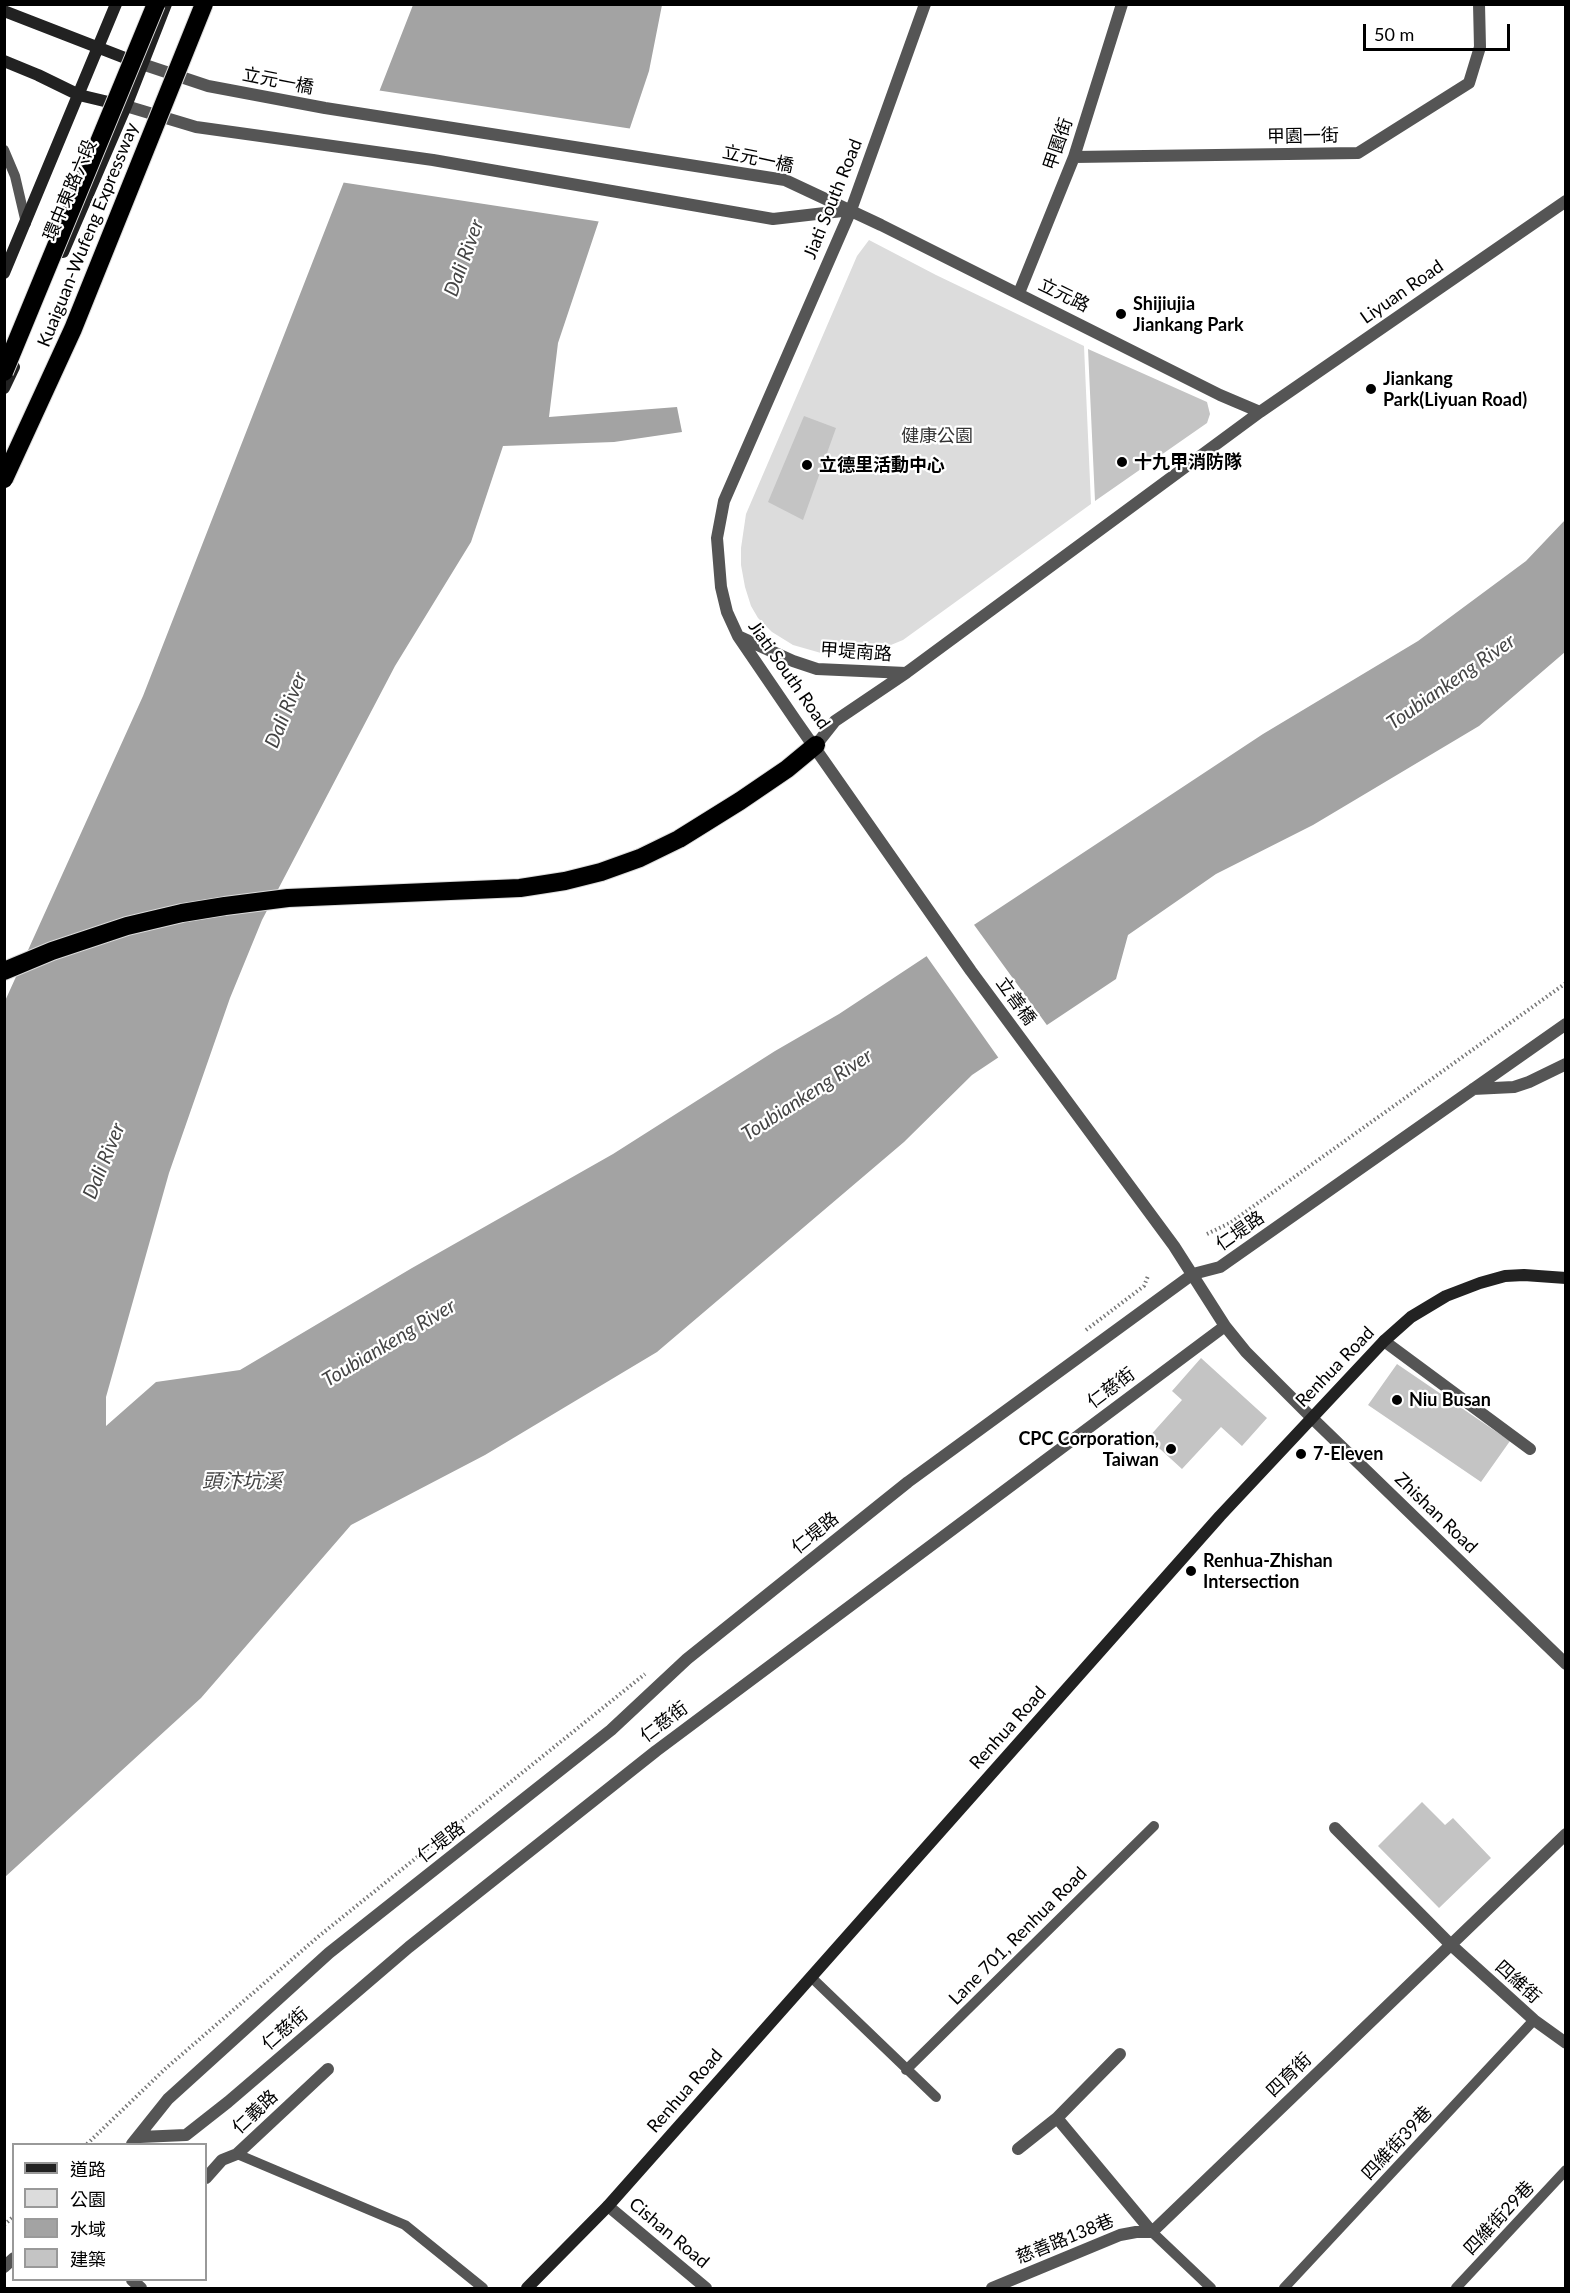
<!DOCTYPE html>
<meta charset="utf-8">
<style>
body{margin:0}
#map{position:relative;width:1570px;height:2293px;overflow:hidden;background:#fff;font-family:Lato,"Noto Sans TC",sans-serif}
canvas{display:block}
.frame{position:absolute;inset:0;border:6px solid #000;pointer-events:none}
.legend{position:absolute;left:12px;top:2143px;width:195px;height:138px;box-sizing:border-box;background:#fff;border:2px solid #999;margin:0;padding:8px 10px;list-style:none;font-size:18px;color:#000}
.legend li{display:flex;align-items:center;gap:12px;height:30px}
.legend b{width:30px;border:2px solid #999}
.scale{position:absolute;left:1363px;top:24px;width:147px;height:27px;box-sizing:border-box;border:3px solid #000;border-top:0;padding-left:8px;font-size:18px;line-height:21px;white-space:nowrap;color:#000;-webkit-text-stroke:4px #fff;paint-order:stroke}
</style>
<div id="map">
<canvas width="1570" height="2293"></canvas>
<div class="frame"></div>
<ul class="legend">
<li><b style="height:8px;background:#222"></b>道路</li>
<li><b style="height:16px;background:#dcdcdc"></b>公園</li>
<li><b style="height:16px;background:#a3a3a3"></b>水域</li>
<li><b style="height:16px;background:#c4c4c4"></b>建築</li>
</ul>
<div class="scale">50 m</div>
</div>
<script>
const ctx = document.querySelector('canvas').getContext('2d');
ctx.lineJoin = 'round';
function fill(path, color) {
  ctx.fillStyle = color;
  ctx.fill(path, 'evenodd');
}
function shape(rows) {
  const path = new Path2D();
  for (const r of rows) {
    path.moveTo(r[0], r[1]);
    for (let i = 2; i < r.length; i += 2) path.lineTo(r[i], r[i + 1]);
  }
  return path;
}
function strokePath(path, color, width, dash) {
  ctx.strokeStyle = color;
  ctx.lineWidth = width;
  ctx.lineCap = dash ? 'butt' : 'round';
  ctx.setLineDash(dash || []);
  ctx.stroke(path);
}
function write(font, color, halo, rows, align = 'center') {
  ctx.font = font + ' Lato,"Noto Sans TC",sans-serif';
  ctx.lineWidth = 4.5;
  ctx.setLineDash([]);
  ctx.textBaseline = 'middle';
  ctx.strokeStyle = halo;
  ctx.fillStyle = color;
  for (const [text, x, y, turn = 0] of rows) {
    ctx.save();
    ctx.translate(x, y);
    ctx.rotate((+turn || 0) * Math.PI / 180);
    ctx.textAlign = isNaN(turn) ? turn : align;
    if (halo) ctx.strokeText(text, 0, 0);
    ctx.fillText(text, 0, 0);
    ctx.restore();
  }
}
fill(shape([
 [869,240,936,275,1084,346,1091,504,903,640,881,649,858,655,828,655,793,645,772,632,758,618,751,606,745,587,741,565,741,548,746,514,752,500,857,256]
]), '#dcdcdc');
fill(shape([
 [413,5,662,5,649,71,558,343,549,417,677,407,682,432,614,442,503,446,471,542,395,666,262,920,230,998,169,1173,106,1397,106,1426,156,1382,240,1370,412,1268,613,1154,775,1051,839,1014,1263,734,1418,641,1526,561,1565,520,1565,652,1479,726,1313,825,1216,874,1128,935,1116,979,972,1075,904,1142,657,1352,485,1455,351,1525,201,1698,5,1877,5,1001,143,696]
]), '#a3a3a3');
fill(shape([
 [376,90,633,129,602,222,340,182],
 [972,922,1049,1028,1000,1060,925,954]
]), '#fff');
fill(shape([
 [1088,349,1207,402,1210,414,1207,423,1095,501],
 [804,416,836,428,803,520,768,502],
 [1201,1358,1267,1418,1242,1446,1221,1427,1182,1469,1148,1438,1182,1400,1172,1391],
 [1397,1364,1510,1441,1481,1482,1368,1405],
 [1422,1802,1445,1825,1453,1818,1491,1858,1439,1908,1378,1846]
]), '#c4c4c4');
const highway = shape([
 [4,971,52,951,127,926,182,913,225,906,288,898,520,888,565,881,601,872,640,858,679,839,740,801,787,769,816,745]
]);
strokePath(highway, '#dbdbdb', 20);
strokePath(shape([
 [1207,1234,1230,1223,1566,983],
 [1086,1330,1144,1286,1148,1276],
 [87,2144,165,2069,319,1936,645,1674],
 [4,2225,14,2216]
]), '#777', 4, [1.5, 3]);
strokePath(shape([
 [4,150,15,176,26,223],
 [811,1977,936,2097],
 [906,2070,1154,1826],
 [237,2154,405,2225,483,2288],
 [1152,2232,1211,2288],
 [1284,2288,1534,2020],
 [1456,2288,1566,2170]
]), '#555', 10);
strokePath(shape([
 [925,4,851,210,724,501,717,538,721,587,727,612,738,636,796,721,971,971,1174,1246,1225,1326,1246,1352,1311,1417,1566,1664],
 [142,64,208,86,325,108,785,180,881,225,1220,395,1260,412],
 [126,106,196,127,433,160,773,219,851,210],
 [1074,157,1358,153,1469,83,1480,47,1479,4],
 [1019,293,1074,157,1122,4],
 [740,637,793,661,817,669,906,673],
 [816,745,835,721,906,673,1260,412,1566,201],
 [1473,1089,1514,1087,1529,1082,1566,1064],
 [1384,1341,1530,1449],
 [1335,1828,1450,1944,1534,2020,1566,2043],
 [1057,2118,1152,2232],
 [140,2137,186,2135,228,2102,409,1947,656,1751,1225,1326],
 [132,2144,168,2099,329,1953,611,1730,687,1659,908,1482,1193,1274,1220,1267,1566,1024],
 [1018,2149,1057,2118,1120,2054],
 [206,2178,222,2160,237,2154,328,2069],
 [608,2206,706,2288],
 [1152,2232,1566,1834],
 [4,2267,14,2258],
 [132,2280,141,2288],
 [992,2288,1120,2235,1136,2232,1152,2232]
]), '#555', 12);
strokePath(shape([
 [4,11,138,63],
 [4,61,38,75,79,95,121,105],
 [63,252,126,106,166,4],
 [4,273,116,4],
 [4,388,14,367],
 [527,2288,608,2206,1220,1516,1384,1341,1411,1317,1446,1296,1480,1283,1505,1276,1524,1275,1566,1278]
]), '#222', 12);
strokePath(highway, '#000', 18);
const highwayBridge = shape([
 [4,372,156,4],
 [4,479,73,329,204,4]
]);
strokePath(highwayBridge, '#dbdbdb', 20, []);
strokePath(highwayBridge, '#000', 18);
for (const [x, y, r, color] of [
 [1121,314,6,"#000"],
 [1371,389,6,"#000"],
 [1122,462,6,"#000"],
 [807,465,6,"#000"],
 [1397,1400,6,"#000"],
 [1171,1449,6,"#000"],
 [1301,1454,6,"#000"],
 [1191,1571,6,"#000"]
]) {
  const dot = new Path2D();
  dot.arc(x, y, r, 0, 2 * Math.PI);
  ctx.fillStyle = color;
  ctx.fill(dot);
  strokePath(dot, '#fff', 2);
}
write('18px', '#000', '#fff', [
 ["立元一橋",278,81,11],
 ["甲園一街",1303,136,-1],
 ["甲園街",1058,144,-71],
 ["立元一橋",758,159,12],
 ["環中東路六段",70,190,-67],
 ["Jiati South Road",833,199,-68],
 ["Kuaiguan-Wufeng Expressway",88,235,-68],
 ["Liyuan Road",1402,292,-35],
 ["立元路",1064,295,26],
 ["甲堤南路",856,652,4],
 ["Jiati South Road",789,675,55],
 ["立善橋",1016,1001,54],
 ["仁堤路",1240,1231,-35],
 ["Renhua Road",1335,1367,-46],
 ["仁慈街",1111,1388,-37],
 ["Zhishan Road",1436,1513,44],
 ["仁堤路",815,1533,-39],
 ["仁慈街",664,1722,-37],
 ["Renhua Road",1008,1728,-48],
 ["仁堤路",441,1842,-38],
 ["Lane 701, Renhua Road",1018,1936,-45],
 ["四維街",1518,1982,42],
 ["仁慈街",285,2029,-41],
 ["四育街",1289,2075,-44],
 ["Renhua Road",685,2091,-49],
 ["仁義路",255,2112,-43],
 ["四維街39巷",1397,2143,-47],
 ["四維街29巷",1499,2218,-47],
 ["Cishan Road",669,2233,40],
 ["慈善路138巷",1065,2239,-22]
]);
write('bold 18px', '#000', '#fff', [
 ["Shijiujia",1133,304],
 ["Jiankang Park",1133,325],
 ["Jiankang",1383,379],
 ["Park(Liyuan Road)",1383,400],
 ["十九甲消防隊",1134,462],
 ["立德里活動中心",819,465],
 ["Niu Busan",1409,1400],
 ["CPC Corporation,",1159,1439,"right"],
 ["Taiwan",1159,1460,"right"],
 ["7-Eleven",1313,1454],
 ["Renhua-Zhishan",1203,1561],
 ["Intersection",1203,1582]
], 'left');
write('18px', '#333', '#fff', [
 ["健康公園",937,436]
]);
write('italic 20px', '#444', '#fff', [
 ["Dali River",464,258,-70],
 ["Toubiankeng River",1451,682,-35],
 ["Dali River",286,710,-68],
 ["Toubiankeng River",807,1095,-33],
 ["Dali River",104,1161,-68],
 ["Toubiankeng River",389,1343,-31],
 ["頭汴坑溪",242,1482]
]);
</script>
